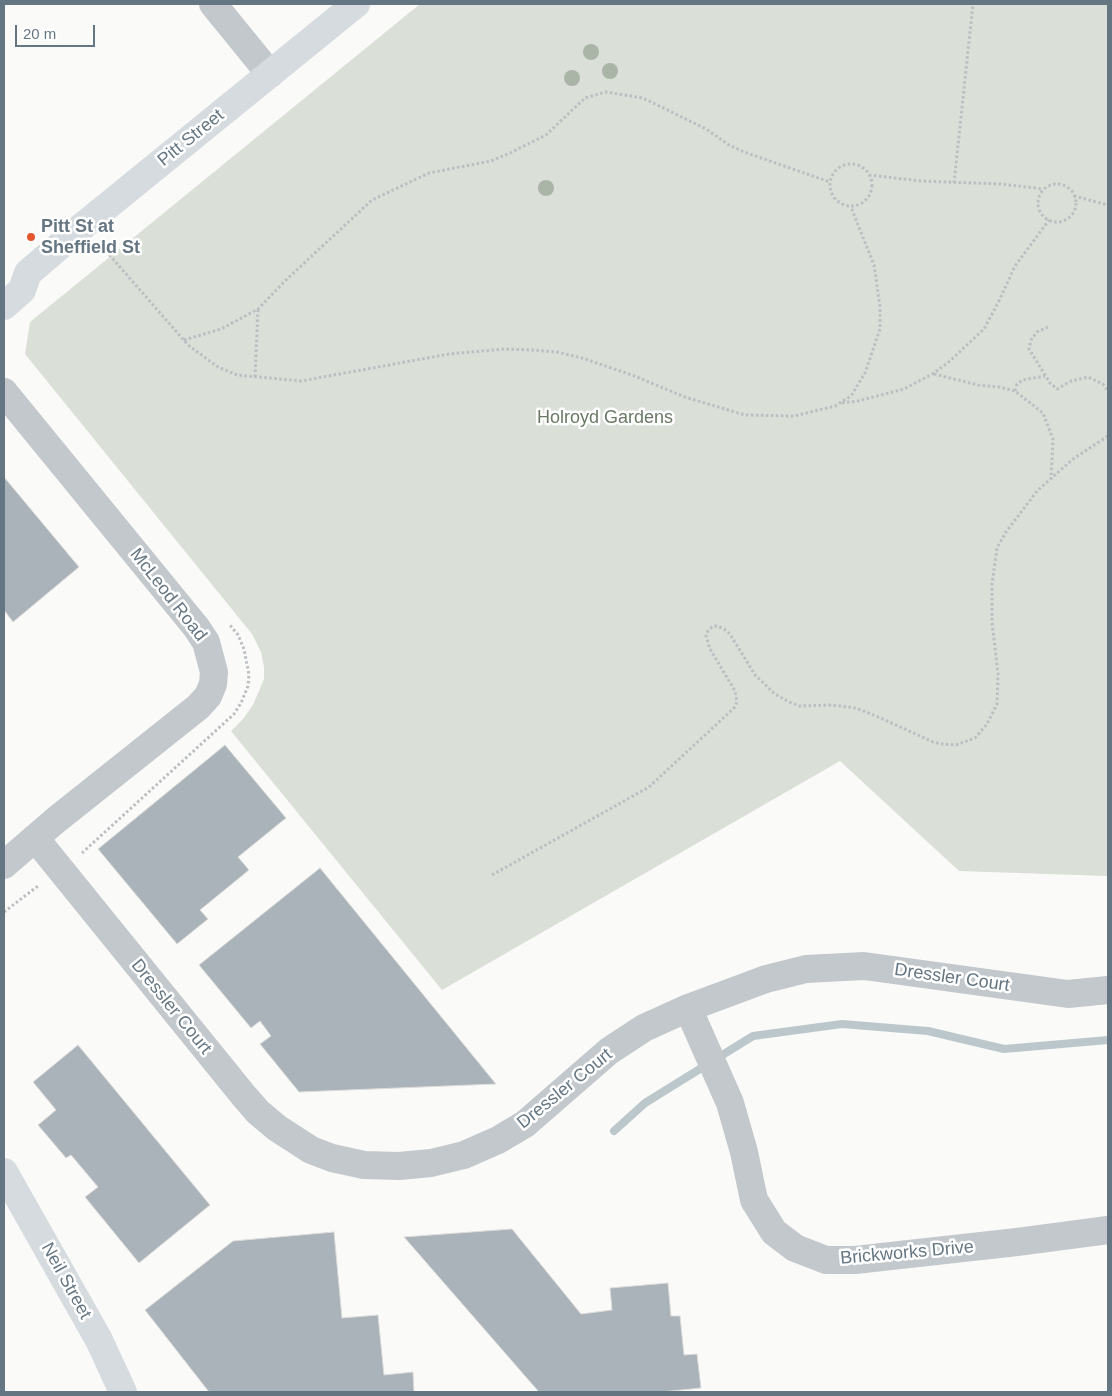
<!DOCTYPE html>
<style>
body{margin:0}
#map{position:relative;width:1112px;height:1396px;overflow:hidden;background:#fafaf8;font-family:Arial,sans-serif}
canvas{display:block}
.frame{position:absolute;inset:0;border:5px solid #657683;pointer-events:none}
.scale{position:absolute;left:15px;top:25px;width:80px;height:22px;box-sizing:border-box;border:2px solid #657683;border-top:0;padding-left:6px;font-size:15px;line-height:18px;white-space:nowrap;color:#657683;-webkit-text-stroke:4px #fff;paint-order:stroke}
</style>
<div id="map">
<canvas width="1112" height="1396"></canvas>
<div class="frame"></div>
<div class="scale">20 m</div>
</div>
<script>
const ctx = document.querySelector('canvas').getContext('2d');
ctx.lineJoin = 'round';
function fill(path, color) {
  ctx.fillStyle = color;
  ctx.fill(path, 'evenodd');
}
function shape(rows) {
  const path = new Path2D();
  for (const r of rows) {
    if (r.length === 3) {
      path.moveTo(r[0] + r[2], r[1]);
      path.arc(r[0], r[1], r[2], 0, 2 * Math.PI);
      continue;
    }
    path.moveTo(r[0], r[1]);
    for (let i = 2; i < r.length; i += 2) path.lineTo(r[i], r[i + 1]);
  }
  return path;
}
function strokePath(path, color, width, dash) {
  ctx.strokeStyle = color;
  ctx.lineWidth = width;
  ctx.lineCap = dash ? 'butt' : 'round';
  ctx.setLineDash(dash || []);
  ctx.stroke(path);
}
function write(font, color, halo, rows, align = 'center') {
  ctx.font = font + ' Arial,sans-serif';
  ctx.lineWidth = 5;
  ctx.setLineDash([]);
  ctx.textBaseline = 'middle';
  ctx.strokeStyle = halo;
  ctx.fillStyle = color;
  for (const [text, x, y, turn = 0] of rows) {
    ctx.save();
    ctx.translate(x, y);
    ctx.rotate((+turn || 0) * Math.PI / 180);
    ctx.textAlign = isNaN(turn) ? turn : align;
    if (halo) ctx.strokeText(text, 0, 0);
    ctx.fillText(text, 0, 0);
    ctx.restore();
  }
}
fill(shape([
 [420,4,1108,4,1108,876,959,871,840,761,442,990,231,731,243,719,253,705,264,679,264,667,261,652,252,634,25,354,30,322]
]), '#dadfd7');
strokePath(shape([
 [614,1131,645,1103,753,1036,842,1024,928,1031,1004,1049,1108,1040]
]), '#bbc7cb', 8);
const building = shape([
 [4,477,79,567,13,622,4,610,4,477],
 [225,745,286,818,238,857,249,870,200,910,208,919,177,944,98,849,225,745],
 [320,868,496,1084,299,1092,260,1044,271,1036,260,1021,251,1028,199,965,320,868],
 [78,1045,210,1205,139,1263,85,1197,98,1187,71,1155,66,1158,38,1125,56,1110,33,1082,78,1045],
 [512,1229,581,1314,612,1310,610,1288,668,1283,671,1316,680,1316,684,1355,697,1354,701,1388,661,1392,539,1392,404,1237,512,1229],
 [334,1232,342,1318,378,1315,384,1375,413,1372,414,1392,209,1392,145,1310,233,1241,334,1232]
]);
fill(building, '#aab3b9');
strokePath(building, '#dcdcda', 1);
strokePath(shape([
 [851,185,21],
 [869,175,921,181,1001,184,1043,189],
 [954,183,973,4],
 [1057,203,19],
 [1074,196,1108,205],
 [106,251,188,345,218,367,237,375,301,381,449,354,505,349,532,350,557,352,582,358,632,375,685,397,745,415,794,416,835,406,851,396,865,373,880,329,880,307,874,265,851,207],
 [1048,327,1037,332,1031,340,1029,349,1050,383,1057,389,1071,381,1088,377,1103,384,1108,391],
 [184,340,221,329,258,309,286,280,372,200,429,173,491,161,510,153,546,135,585,98,606,92,643,98,706,129,729,145,744,152,830,182],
 [934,374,978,385,999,387,1015,391,1043,413,1053,439,1051,479],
 [255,377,258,309],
 [1015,391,1017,384,1023,380,1045,376],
 [842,403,858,401,904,389,934,373,950,361,984,329,999,301,1015,266,1049,220],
 [82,853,234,714,241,703,248,686,249,675,244,649,238,635,230,625],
 [492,875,649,787,734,708,737,702,735,691,710,649,706,636,708,631,712,627,717,626,724,629,730,634,755,675,775,694,789,702,799,706,832,705,856,708,883,719,933,742,942,744,956,745,975,738,987,724,997,704,998,674,992,622,992,584,997,548,1006,532,1037,491,1073,459,1108,436],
 [4,912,38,886]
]), '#bbbfc2', 3, [2.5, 2.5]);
strokePath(shape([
 [213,4,270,74],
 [4,392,196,627,206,642,214,672,213,684,208,696,198,707,56,820,4,865],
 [35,838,244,1096,258,1112,277,1128,311,1150,332,1158,364,1165,399,1166,431,1163,464,1155,498,1140,525,1124,609,1051,644,1028,688,1008,766,979,806,969,864,966,1068,994,1108,990],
 [688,1008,730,1103,744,1152,754,1200,774,1232,795,1248,826,1260,855,1260,1017,1242,1108,1230]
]), '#c3c8cc', 28);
strokePath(shape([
 [4,306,22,290,28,273,84,225,356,4],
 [4,1172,99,1340,123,1392]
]), '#d6dbdf', 28);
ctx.fillStyle = '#aab4a7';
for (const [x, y] of [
 [591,52],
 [610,71],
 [572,78],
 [546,188]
]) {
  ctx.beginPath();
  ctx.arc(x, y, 8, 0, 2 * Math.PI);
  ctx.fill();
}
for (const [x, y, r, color] of [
 [31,237,5,"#e4572e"]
]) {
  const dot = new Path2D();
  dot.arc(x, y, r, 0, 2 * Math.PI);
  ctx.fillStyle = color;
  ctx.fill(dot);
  strokePath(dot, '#fff', 2);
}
write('18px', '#657683', '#fff', [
 ["Pitt Street",191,138,-39],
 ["McLeod Road",168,595,52],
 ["Dressler Court",952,978,8],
 ["Dressler Court",171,1007,51],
 ["Dressler Court",565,1089,-39],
 ["Brickworks Drive",907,1253,-5],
 ["Neil Street",66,1281,61]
]);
write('bold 18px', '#657683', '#fff', [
 ["Pitt St at",41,227],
 ["Sheffield St",41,248]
], 'left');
write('18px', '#687a64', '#fff', [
 ["Holroyd Gardens",605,418]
]);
</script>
